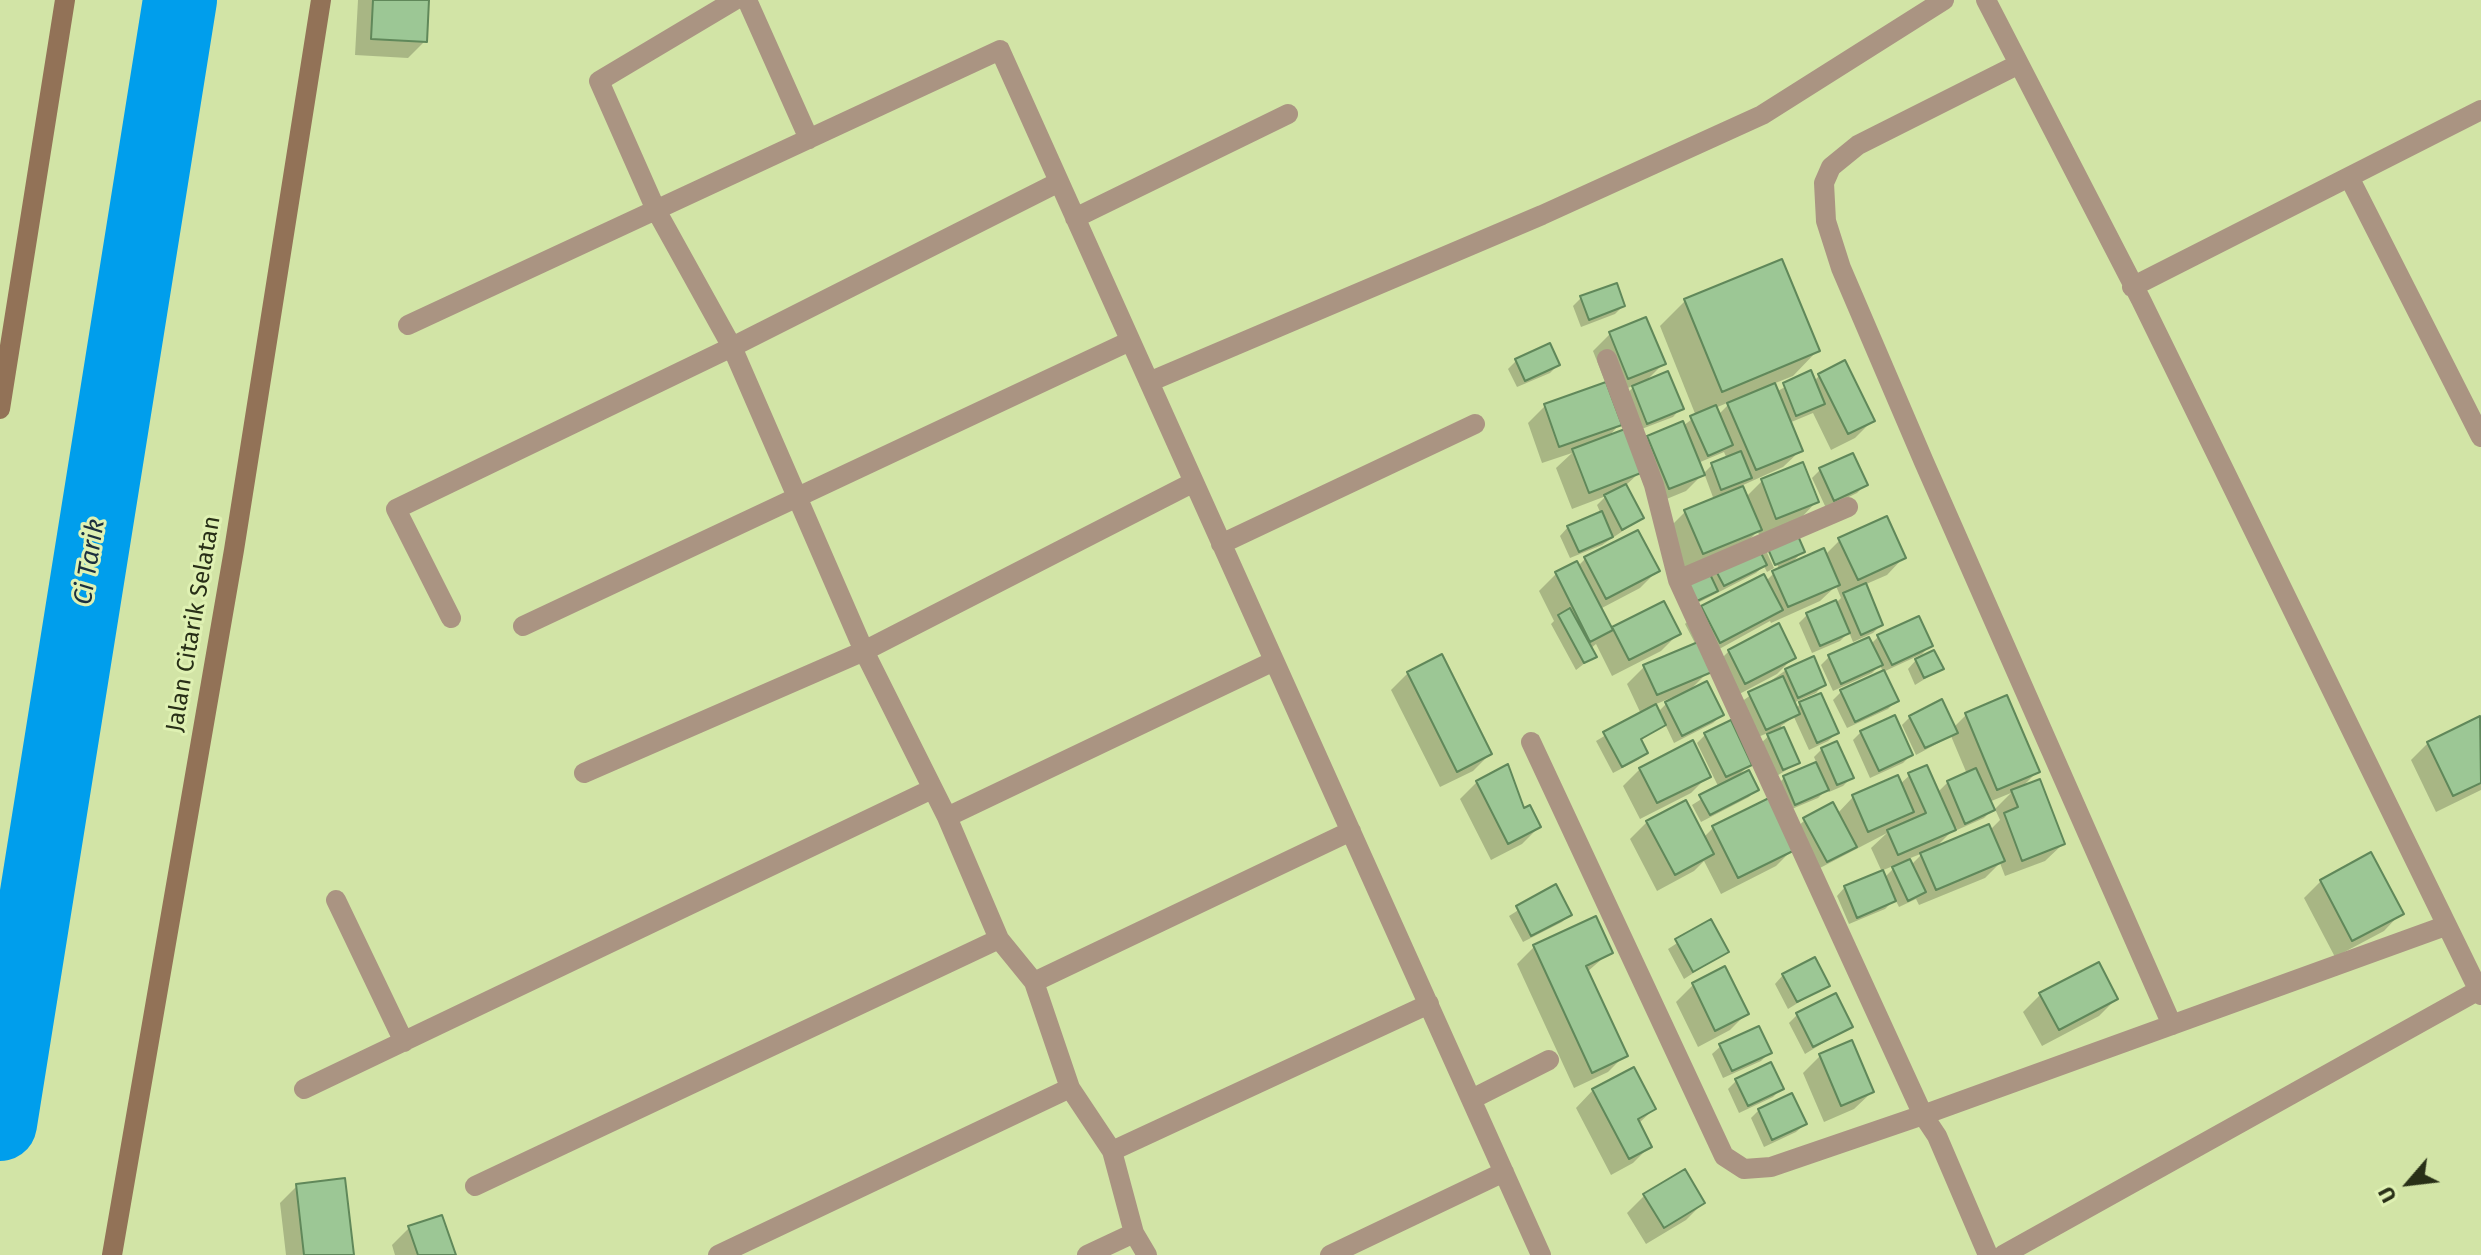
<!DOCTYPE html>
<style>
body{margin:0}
#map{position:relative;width:2481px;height:1255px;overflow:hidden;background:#d2e4a6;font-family:"Fira Sans",sans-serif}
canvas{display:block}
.north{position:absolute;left:2369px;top:1143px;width:80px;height:80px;-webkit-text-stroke:6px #dff1b3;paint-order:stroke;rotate:242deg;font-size:22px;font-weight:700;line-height:32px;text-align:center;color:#282f17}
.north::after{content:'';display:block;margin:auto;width:28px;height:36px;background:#282f17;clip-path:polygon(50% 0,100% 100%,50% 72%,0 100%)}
</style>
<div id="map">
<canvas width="2481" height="1255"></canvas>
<div class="north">U</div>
</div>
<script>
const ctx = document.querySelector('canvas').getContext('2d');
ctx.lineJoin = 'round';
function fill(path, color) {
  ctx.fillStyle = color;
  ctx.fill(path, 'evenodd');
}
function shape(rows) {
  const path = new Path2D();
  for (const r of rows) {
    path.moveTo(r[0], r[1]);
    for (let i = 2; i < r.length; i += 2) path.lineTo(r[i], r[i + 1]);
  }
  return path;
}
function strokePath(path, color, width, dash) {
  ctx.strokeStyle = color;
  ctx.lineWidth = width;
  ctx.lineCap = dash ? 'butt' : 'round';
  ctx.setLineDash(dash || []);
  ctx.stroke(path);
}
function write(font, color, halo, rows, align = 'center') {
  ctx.font = font + ' "Fira Sans",sans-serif';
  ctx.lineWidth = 6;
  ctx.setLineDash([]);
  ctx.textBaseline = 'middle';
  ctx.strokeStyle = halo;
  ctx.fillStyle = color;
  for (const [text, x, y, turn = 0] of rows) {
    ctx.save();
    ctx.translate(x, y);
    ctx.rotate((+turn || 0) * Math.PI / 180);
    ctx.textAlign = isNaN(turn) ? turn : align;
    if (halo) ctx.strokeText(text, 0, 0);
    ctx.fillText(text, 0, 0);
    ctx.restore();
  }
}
fill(shape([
 [358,0,427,0,425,41,408,58,355,55],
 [1781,261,1818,350,1793,376,1773,384,1776,392,1810,373,1814,381,1820,375,1872,421,1855,438,1831,450,1813,413,1789,423,1801,450,1783,467,1741,486,1746,497,1762,481,1817,501,1800,519,1759,535,1758,531,1742,547,1686,570,1668,529,1685,512,1714,500,1704,473,1686,491,1652,505,1639,473,1625,486,1642,518,1602,545,1570,558,1560,536,1568,527,1601,514,1597,505,1606,496,1572,509,1556,468,1572,453,1542,463,1528,423,1545,406,1606,384,1593,351,1610,334,1664,363,1644,383,1681,408,1673,417,1639,430,1625,396,1635,385,1609,396,1619,425,1606,439,1632,454,1649,438,1683,426,1696,416,1660,326,1685,301],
 [1732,401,1718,415,1715,408],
 [1724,452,1727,459,1712,465,1703,474,1698,463],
 [1581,298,1623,306,1615,314,1581,327,1573,306],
 [1516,361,1558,365,1550,373,1517,387,1508,369],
 [1820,470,1865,485,1857,493,1826,508,1812,478],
 [1840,540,1904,557,1887,575,1864,585,1881,625,1873,633,1853,642,1849,632,1840,641,1812,653,1799,623,1807,615,1835,604,1841,598,1836,586,1820,601,1771,623,1770,621,1703,658,1709,671,1689,691,1722,715,1713,723,1674,743,1665,724,1640,741,1646,752,1638,760,1613,773,1596,741,1641,714,1627,684,1644,667,1696,645,1685,624,1702,607,1766,581,1776,571,1781,573,1768,545,1803,551,1789,566,1825,555],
 [1673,697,1658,712,1654,705],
 [1764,546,1774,568,1767,572,1764,566,1756,573,1688,608,1680,592],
 [1585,559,1657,571,1640,588,1600,609,1611,631,1614,628,1678,634,1661,651,1612,676,1596,644,1590,649,1594,656,1576,670,1551,624,1554,621,1539,591,1556,574,1576,563,1578,566],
 [1879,636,1930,646,1922,654,1883,672,1880,665,1872,673,1833,691,1821,665,1829,657,1871,644],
 [1729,651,1794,657,1777,674,1728,700,1712,668],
 [1916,660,1941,669,1915,685,1908,669],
 [1786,670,1824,684,1816,693,1793,703,1796,709,1800,704,1837,733,1828,741,1809,750,1794,717,1781,726,1798,763,1775,777,1760,744,1775,730,1758,737,1741,702],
 [1408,673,1490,754,1473,771,1440,787,1391,690],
 [1841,692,1896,701,1888,709,1847,728,1833,700],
 [1967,714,2037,772,2021,788,2063,844,2045,861,2005,876,2000,863,1985,878,1919,905,1916,899,1899,907,1895,899,1885,909,1849,924,1837,896,1845,887,1882,872,1871,848,1887,833,1818,869,1796,828,1805,820,1837,814,1853,797,1900,784,1910,775,1937,793,1948,782,1967,774,1951,736,1916,755,1902,725,1910,717,1953,728],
 [2011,793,1995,809,2000,820,1990,830,1934,849,1956,827,1957,830,1984,818,1992,810,1989,802],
 [1923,853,1911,865,1908,859],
 [1898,864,1884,878,1881,871],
 [2480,719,2481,790,2436,812,2411,760,2428,743],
 [1861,732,1911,755,1903,763,1870,778,1853,740],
 [1706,734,1749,765,1736,778,1757,789,1749,797,1701,822,1692,805,1719,788,1697,743],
 [1822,749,1851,778,1843,786,1829,792,1827,789,1818,798,1787,811,1776,786,1784,778,1817,764,1814,757],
 [1508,767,1523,811,1539,827,1522,844,1491,860,1460,799,1477,782],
 [1640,769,1708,776,1691,793,1640,819,1623,786],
 [1647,822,1703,838,1713,828,1793,849,1776,866,1721,894,1704,861,1694,871,1657,891,1630,839],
 [2321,881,2401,913,2384,931,2335,957,2304,898],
 [1555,887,1570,914,1562,922,1523,942,1509,916],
 [1595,919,1610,952,1587,972,1625,1055,1608,1072,1574,1088,1517,964,1534,947],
 [1710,922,1726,952,1684,979,1668,949],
 [1783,975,1827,985,1788,1009,1775,984],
 [1693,985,1747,1013,1730,1030,1698,1047,1676,1002],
 [2040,995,2116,999,2099,1016,2042,1046,2023,1012],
 [1797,1015,1851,1026,1805,1054,1789,1023],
 [1721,1046,1769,1053,1761,1061,1723,1078,1712,1054],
 [1820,1056,1872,1092,1854,1109,1824,1122,1803,1073],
 [1736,1081,1781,1089,1773,1097,1739,1113,1728,1089],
 [1593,1090,1654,1109,1638,1124,1650,1146,1633,1163,1611,1175,1576,1108],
 [1759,1110,1805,1124,1796,1132,1764,1147,1751,1118],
 [297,1186,352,1255,286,1255,280,1203],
 [1644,1196,1703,1203,1686,1220,1646,1244,1627,1213],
 [409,1228,454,1255,395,1255,392,1245]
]), '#0003');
strokePath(shape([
 [0,1124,180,0]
]), '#009eec', 74);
const building = shape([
 [373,0,429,0,427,42,371,39,373,0],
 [1782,259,1820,351,1722,392,1684,299,1782,259],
 [1617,283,1625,306,1589,320,1580,296,1617,283],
 [1646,317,1666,364,1628,379,1609,332,1646,317],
 [1550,343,1560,365,1525,381,1515,359,1550,343],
 [1845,360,1875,421,1848,434,1818,374,1845,360],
 [1811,370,1825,404,1796,416,1783,383,1811,370],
 [1668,371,1684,409,1647,424,1632,386,1668,371],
 [1606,382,1622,425,1559,447,1544,404,1606,382],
 [1775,383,1803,451,1756,470,1727,403,1775,383],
 [1716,405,1733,445,1708,456,1690,416,1716,405],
 [1683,421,1705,475,1669,489,1647,436,1683,421],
 [1625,429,1641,473,1589,493,1572,449,1625,429],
 [1741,451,1752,478,1721,490,1711,463,1741,451],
 [1853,453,1868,485,1834,501,1819,468,1853,453],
 [1803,462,1819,502,1776,519,1761,479,1803,462],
 [1626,484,1644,518,1622,530,1604,495,1626,484],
 [1743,486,1762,530,1703,554,1684,510,1743,486],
 [1602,511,1613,537,1579,552,1567,526,1602,511],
 [1887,516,1906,558,1858,580,1838,538,1887,516],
 [1795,529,1805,552,1775,565,1765,542,1795,529],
 [1638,530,1660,571,1606,599,1584,557,1638,530],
 [1824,548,1840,585,1788,607,1772,571,1824,548],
 [1759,549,1767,565,1724,586,1715,569,1759,549],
 [1577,561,1613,630,1590,642,1555,572,1577,561],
 [1709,572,1718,591,1697,601,1687,582,1709,572],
 [1764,574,1783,610,1720,643,1701,606,1764,574],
 [1866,583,1883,625,1861,635,1843,593,1866,583],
 [1836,600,1850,633,1820,646,1806,613,1836,600],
 [1664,601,1681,634,1629,660,1612,627,1664,601],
 [1570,608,1597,657,1584,663,1558,615,1570,608],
 [1919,616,1933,646,1892,665,1877,635,1919,616],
 [1779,623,1796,658,1745,684,1728,650,1779,623],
 [1869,637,1883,665,1841,684,1828,655,1869,637],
 [1698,642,1712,672,1657,695,1643,665,1698,642],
 [1934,650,1944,669,1924,678,1915,659,1934,650],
 [1442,654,1492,754,1457,772,1407,672,1442,654],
 [1814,656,1826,685,1798,698,1785,669,1814,656],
 [1884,670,1899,701,1855,722,1840,690,1884,670],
 [1783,676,1800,714,1766,730,1748,692,1783,676],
 [1707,681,1724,715,1682,736,1665,702,1707,681],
 [1821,693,1839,733,1817,743,1799,702,1821,693],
 [2007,695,2040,772,1997,790,1965,713,2007,695],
 [1942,699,1958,733,1925,748,1909,716,1942,699],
 [1656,704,1666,725,1641,739,1648,753,1622,767,1603,732,1656,704],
 [1895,715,1913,755,1879,771,1860,731,1895,715],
 [2480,716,2481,783,2453,796,2427,742,2480,716],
 [1731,720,1752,765,1726,777,1704,733,1731,720],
 [1784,727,1800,763,1783,770,1767,734,1784,727],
 [1693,740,1711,777,1657,803,1639,768,1693,740],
 [1837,741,1854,778,1837,785,1821,748,1837,741],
 [1816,762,1829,790,1795,805,1783,776,1816,762],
 [1508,764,1524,808,1530,805,1541,827,1508,844,1476,781,1508,764],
 [1927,765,1956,830,1898,855,1887,830,1926,813,1908,773,1927,765],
 [1976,768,1995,810,1965,824,1947,781,1976,768],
 [1749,770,1759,790,1710,815,1699,795,1749,770],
 [1898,775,1914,812,1868,832,1852,795,1898,775],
 [2040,779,2065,844,2022,861,2004,813,2018,807,2011,790,2040,779],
 [1769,798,1795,850,1738,878,1712,826,1769,798],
 [1686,800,1714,854,1675,875,1646,821,1686,800],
 [1833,802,1857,847,1827,862,1803,818,1833,802],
 [1989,824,2005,861,1936,890,1920,853,1989,824],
 [2371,852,2404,914,2352,941,2320,880,2371,852],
 [1910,859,1926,892,1908,901,1892,867,1910,859],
 [1883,870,1896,901,1857,918,1844,886,1883,870],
 [1556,884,1572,915,1531,936,1516,906,1556,884],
 [1596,916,1613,953,1586,966,1628,1056,1592,1073,1533,945,1596,916],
 [1711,919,1729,952,1693,972,1675,939,1711,919],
 [1815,957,1830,986,1797,1002,1782,974,1815,957],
 [2099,962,2118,999,2059,1030,2039,993,2099,962],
 [1725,966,1749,1014,1715,1031,1692,983,1725,966],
 [1836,993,1853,1027,1813,1047,1796,1013,1836,993],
 [1759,1026,1772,1053,1732,1071,1719,1044,1759,1026],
 [1852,1040,1874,1092,1841,1106,1819,1054,1852,1040],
 [1771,1062,1784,1089,1748,1106,1735,1079,1771,1062],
 [1634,1067,1656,1109,1638,1119,1652,1147,1629,1159,1592,1089,1634,1067],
 [1792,1093,1807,1124,1772,1140,1758,1109,1792,1093],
 [1685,1169,1705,1203,1664,1228,1643,1194,1685,1169],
 [345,1178,354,1255,304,1255,296,1184,345,1178],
 [442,1215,456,1255,418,1255,408,1226,442,1215]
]);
fill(building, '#9cc795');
strokePath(building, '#60885a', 2);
strokePath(shape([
 [735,0,599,81,656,210,732,347,864,651,947,817,999,939,1034,982,1070,1088,1112,1151,1134,1233,1147,1255],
 [747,0,809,139],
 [1986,0,2141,300,2481,995],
 [2019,64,1858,145,1831,167,1824,183,1826,221,1841,268,1924,462,2172,1025],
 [2350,179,2481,437],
 [1075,218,1288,114],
 [2132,287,2481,110],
 [408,325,1000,50,1541,1255],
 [1607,359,1654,485,1678,580,1923,1115,2445,926],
 [1149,382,1542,215,1762,115,1944,0],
 [1221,544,1475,424],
 [1678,580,1848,507],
 [451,618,396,509,732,347,1059,182],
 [523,626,1130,341],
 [1531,742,1724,1156,1744,1169,1771,1167,1923,1115,1937,1136,1988,1255],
 [584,773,864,651,1194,482],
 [947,817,1274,661],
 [336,900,404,1042],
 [1034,982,1351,831],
 [304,1089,932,789],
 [1472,1099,1549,1060],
 [1112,1151,1429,1004],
 [475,1186,999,939],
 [718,1255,1070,1088],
 [1087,1255,1134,1233],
 [1330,1255,1504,1172],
 [2003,1255,2479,990]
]), '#aa9482', 20);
strokePath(shape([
 [0,409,65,0],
 [112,1255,234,550,321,0]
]), '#927257', 20);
write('24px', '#282f17', '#dff1b3', [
 ["Jalan Citarik Selatan",194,624,-80]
]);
write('italic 26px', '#1c303f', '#dff1b3', [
 ["Ci Tarik",90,562,-81]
]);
</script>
